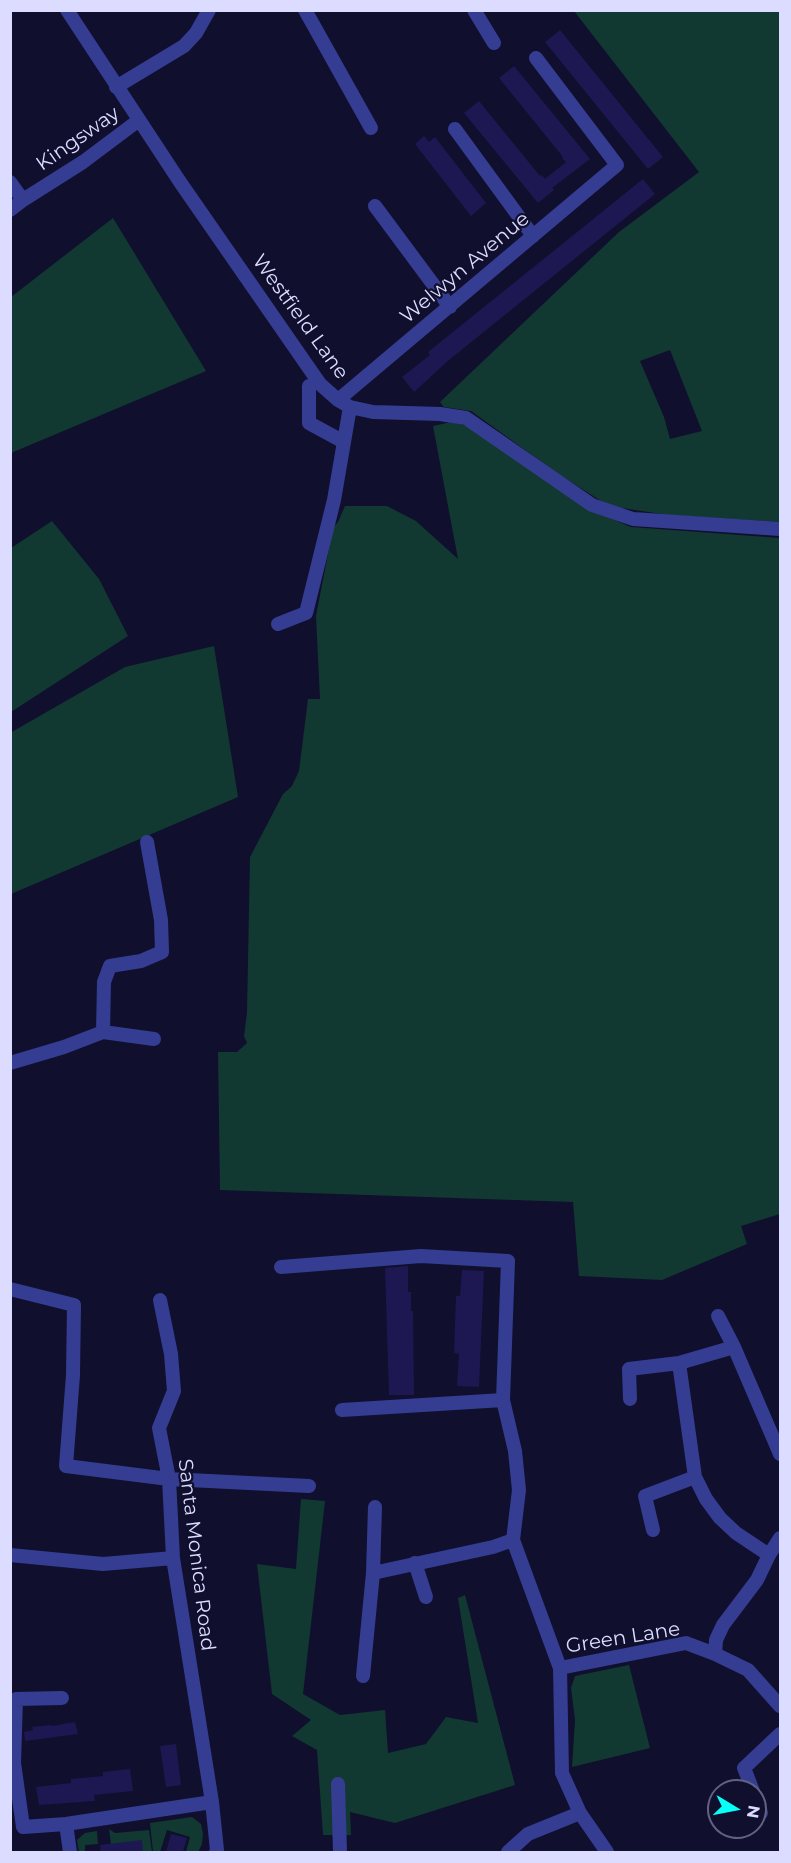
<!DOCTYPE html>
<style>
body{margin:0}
#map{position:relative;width:791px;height:1863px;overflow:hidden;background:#100f2e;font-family:Montserrat,sans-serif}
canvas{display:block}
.frame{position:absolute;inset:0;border:12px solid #dbdcff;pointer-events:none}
.north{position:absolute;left:707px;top:1779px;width:60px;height:60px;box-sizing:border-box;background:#100f2e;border:2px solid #616182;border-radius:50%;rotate:100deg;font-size:16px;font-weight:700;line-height:24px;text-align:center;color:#dbdcff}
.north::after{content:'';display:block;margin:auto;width:21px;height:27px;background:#07fff8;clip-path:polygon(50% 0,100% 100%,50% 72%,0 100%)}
</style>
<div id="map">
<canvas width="791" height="1863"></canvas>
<div class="frame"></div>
<div class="north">N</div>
</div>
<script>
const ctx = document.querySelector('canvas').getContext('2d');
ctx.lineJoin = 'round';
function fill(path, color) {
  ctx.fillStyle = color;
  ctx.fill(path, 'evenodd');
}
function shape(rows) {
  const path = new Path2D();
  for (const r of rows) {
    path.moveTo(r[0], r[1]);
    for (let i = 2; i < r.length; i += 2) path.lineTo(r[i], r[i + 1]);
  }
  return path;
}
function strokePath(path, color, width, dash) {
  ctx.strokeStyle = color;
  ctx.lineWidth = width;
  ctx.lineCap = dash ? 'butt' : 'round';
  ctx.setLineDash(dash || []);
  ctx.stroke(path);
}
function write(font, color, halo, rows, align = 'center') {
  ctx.font = font + ' Montserrat,sans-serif';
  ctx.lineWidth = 4.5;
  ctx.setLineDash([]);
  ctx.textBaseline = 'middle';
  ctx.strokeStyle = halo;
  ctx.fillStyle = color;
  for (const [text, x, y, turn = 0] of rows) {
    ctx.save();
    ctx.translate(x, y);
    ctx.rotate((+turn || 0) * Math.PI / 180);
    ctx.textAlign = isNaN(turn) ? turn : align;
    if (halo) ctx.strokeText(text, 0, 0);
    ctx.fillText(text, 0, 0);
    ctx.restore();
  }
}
fill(shape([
 [574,11,780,11,780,522,668,515,609,506,560,475,471,411,444,407,440,402,619,232,699,172],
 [670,350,702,431,670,439,664,417,640,361],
 [113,218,206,371,11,453,11,297],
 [451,422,472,427,603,515,631,527,780,538,780,1214,741,1226,747,1244,662,1280,579,1276,573,1202,220,1190,218,1052,237,1052,247,1043,244,1036,247,1013,250,857,283,794,292,786,299,771,308,699,320,699,316,616,333,528,338,522,345,506,387,506,416,521,458,559,433,426],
 [52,521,99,579,128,636,11,712,11,548],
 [214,646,238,797,11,894,10,733,125,667],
 [301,1499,325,1501,303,1694,340,1715,385,1710,388,1753,426,1744,446,1717,478,1723,458,1598,465,1595,515,1785,395,1823,350,1812,351,1835,323,1835,317,1750,292,1736,311,1720,272,1694,257,1564,296,1569],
 [629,1665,650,1748,572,1767,575,1720,571,1688,575,1676],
 [192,1817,201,1824,203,1834,202,1844,198,1852,186,1852,190,1837,167,1830,160,1852,153,1852,150,1823],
 [109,1829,115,1833,149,1830,152,1852,112,1852],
 [97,1831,98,1844,85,1845,85,1852,79,1852,77,1840,85,1833]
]), '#113932');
fill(shape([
 [560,30,663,157,648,169,545,42],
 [514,66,590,159,552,188,554,190,538,203,464,113,479,101,540,176,542,175,545,179,566,162,562,158,563,157,499,78],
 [424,136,429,142,435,137,486,203,471,216,415,144],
 [643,179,655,194,449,360,414,392,402,377,430,355,428,352],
 [408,1266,408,1292,411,1292,411,1311,413,1311,414,1395,389,1395,385,1268],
 [462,1270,484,1271,479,1387,457,1386,459,1354,454,1353,456,1296,460,1296],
 [75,1722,78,1734,25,1741,24,1732,33,1730,32,1727,51,1725,52,1726],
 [176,1744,181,1785,166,1787,160,1746],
 [130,1769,133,1791,94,1795,95,1801,39,1805,36,1787,71,1783,71,1779,103,1776,103,1772],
 [171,1834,187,1838,183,1852,166,1852],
 [142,1840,143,1852,101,1852,100,1845]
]), '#1d1851');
strokePath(shape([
 [67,10,180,182,320,384,338,400,350,407,373,412,440,414,466,418,592,505,633,519,780,529],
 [305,10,371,128],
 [474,10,494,43],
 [116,87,184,46,196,33,209,10],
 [455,129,533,236],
 [10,182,23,200],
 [375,206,450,307],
 [10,210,23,200,83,162,139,120],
 [309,386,309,423,344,442],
 [338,400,617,165,536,58],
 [278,624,306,613,334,500,350,407],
 [103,1032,154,1039],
 [10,1063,64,1047,103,1032,104,982,110,966,141,961,162,952,161,920,147,842],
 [281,1267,421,1256,508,1261,503,1400,515,1451,519,1490,513,1540,560,1668,562,1773,580,1813,607,1852],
 [10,1289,74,1305,73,1375,66,1466,169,1479,309,1486],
 [160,1300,171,1354,174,1391,159,1428,169,1479,173,1558,212,1802,217,1850,216,1852],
 [718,1316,734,1347,780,1454],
 [679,1363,695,1477,706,1499,720,1518,736,1533,769,1555],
 [630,1399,629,1369,679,1363,734,1347],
 [342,1410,503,1400],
 [375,1507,373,1573,493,1547,513,1540],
 [653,1530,645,1496,695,1477],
 [10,1555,103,1564,173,1558],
 [415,1563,426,1597],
 [715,1654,716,1640,723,1625,757,1580,769,1555,780,1538],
 [560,1668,686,1643,715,1654,748,1670,780,1706],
 [363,1676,373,1573],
 [62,1698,16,1699,14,1763,23,1827,66,1824,212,1802],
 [338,1784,340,1852],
 [753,1791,744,1768,780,1734],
 [755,1797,761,1813],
 [66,1824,70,1852],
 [508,1852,528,1834,580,1813]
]), '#353d92', 14);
write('20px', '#dbdcff', '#100f2e', [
 ["Kingsway",78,139,-35],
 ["Welwyn Avenue",465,268,-40],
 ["Westfield Lane",300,317,54],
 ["Santa Monica Road",196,1555,83],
 ["Green Lane",623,1638,-9]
]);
</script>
